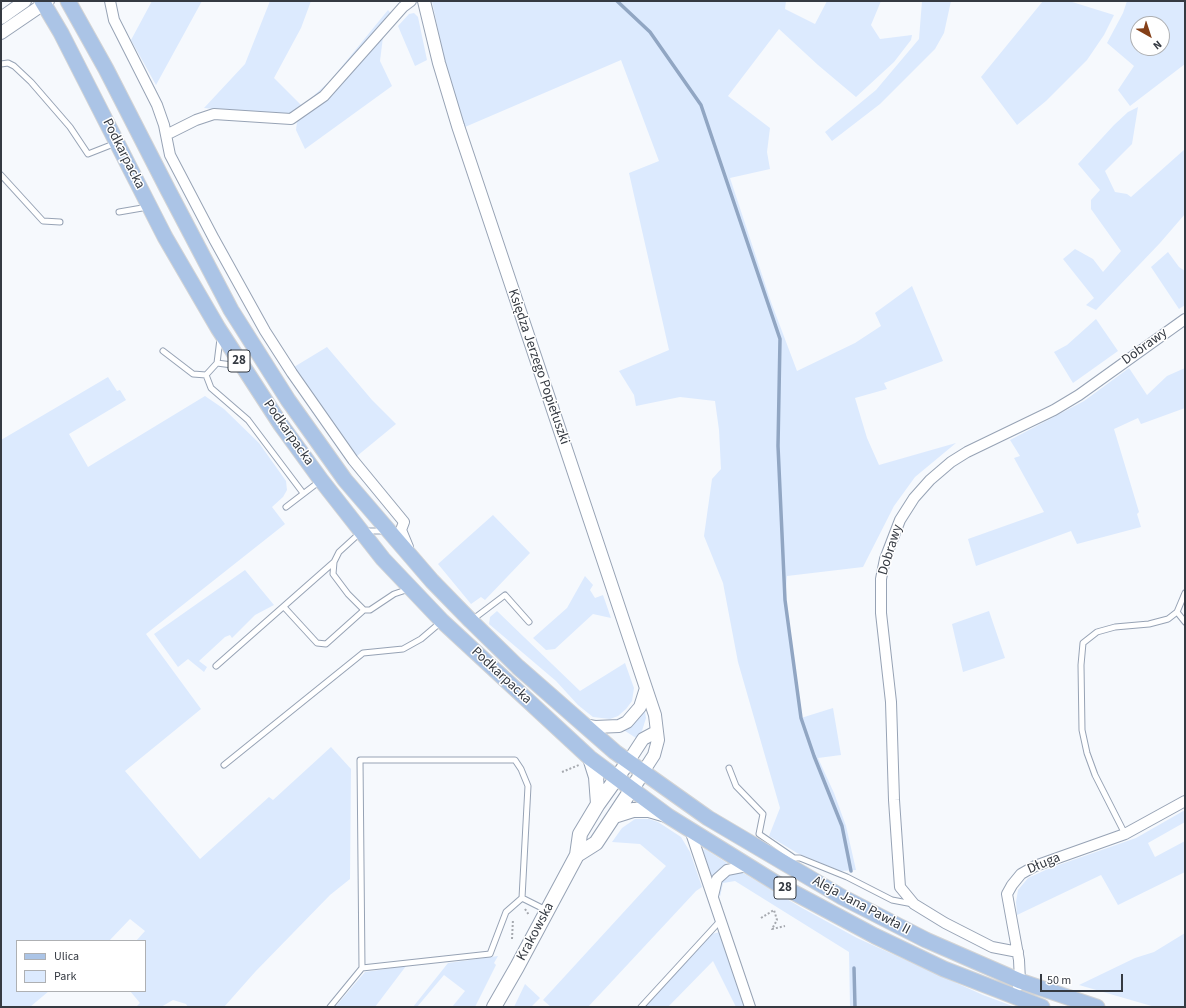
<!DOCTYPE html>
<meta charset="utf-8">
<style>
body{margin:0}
#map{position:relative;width:1186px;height:1008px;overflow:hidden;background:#f6f9fd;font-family:"Source Sans 3",sans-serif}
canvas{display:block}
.frame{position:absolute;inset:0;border:2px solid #353a42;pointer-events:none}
.legend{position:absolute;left:16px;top:940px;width:130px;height:52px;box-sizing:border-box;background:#fff;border:1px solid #aeb0b3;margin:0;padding:5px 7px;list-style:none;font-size:12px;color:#353a42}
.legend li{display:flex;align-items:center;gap:8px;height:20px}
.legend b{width:20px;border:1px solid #aeb0b3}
.north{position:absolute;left:1130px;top:16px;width:40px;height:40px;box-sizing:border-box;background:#fff;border:1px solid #aeb0b3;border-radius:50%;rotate:141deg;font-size:11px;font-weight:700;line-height:16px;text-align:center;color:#353a42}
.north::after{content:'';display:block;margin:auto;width:14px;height:18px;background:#854018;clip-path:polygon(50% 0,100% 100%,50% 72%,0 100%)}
.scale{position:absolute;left:1040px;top:974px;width:83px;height:18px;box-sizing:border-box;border:2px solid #353a42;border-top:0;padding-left:5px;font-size:12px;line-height:14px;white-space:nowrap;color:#353a42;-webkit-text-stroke:3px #fff;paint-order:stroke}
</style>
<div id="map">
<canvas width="1186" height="1008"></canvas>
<div class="frame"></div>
<ul class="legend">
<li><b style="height:5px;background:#abc4e6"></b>Ulica</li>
<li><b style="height:11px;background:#dceafe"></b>Park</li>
</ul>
<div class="north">N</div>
<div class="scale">50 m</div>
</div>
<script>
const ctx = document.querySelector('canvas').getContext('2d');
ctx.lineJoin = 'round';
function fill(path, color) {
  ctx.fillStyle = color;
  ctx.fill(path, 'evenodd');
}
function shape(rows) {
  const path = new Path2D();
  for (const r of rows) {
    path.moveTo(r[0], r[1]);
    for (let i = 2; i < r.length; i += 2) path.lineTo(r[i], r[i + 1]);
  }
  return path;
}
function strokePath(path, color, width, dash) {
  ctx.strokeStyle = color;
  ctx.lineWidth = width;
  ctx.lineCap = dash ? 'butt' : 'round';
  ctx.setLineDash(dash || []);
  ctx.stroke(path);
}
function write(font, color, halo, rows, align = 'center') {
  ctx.font = font + ' "Source Sans 3",sans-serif';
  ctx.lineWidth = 3;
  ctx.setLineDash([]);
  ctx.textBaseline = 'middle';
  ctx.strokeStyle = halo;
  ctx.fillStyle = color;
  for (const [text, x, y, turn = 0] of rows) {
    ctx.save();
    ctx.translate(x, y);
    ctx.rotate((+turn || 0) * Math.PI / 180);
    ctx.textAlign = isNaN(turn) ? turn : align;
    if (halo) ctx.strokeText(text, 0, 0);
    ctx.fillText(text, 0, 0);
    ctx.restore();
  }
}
fill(shape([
 [152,1,202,1,156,85,131,40],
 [270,1,311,1,301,28,274,78,302,106,330,81,388,10,392,15,321,96,290,115,262,114,204,108,245,64],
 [432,1,786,1,785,9,815,24,827,1,881,1,871,25,880,39,912,35,911,40,894,62,856,97,818,65,779,29,728,96,770,128,767,152,770,169,730,178,771,302,797,371,855,343,881,326,875,313,912,286,943,361,884,383,887,389,855,398,867,438,879,465,956,443,915,477,894,506,863,567,787,576,785,600,801,718,833,708,841,755,818,758,834,793,846,826,856,870,840,871,797,853,769,836,780,808,738,662,723,583,704,536,712,479,721,469,719,430,715,401,680,397,636,406,634,395,619,371,669,350,629,173,659,161,621,60,465,127,445,64],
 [922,1,951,1,944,33,935,49,880,104,832,141,825,132,876,90,919,39],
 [1043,1,1069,1,1114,15,1104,35,1087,60,1046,101,1017,125,981,77],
 [1127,1,1185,1,1185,64,1130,106,1118,90,1134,66,1107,43,1123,13],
 [1138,24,1162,24,1162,48,1138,48],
 [414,13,418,17,427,60,415,66,398,26,409,14],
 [380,37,383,37,380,61,392,86,305,149,296,130,297,122],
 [1138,107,1132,144,1105,171,1115,192,1127,194,1131,197,1185,149,1185,214,1160,243,1096,310,1086,305,1094,298,1063,259,1075,249,1093,259,1103,272,1121,251,1091,209,1091,200,1100,190,1078,164,1114,125,1128,112],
 [1168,252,1179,267,1185,271,1185,305,1179,309,1151,267],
 [1096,319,1118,351,1073,383,1054,352,1067,345],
 [327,347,372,400,396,424,357,456,294,367],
 [1129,368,1147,395,1167,376,1185,368,1185,408,1141,424,1138,418,1114,429,1139,512,1137,514,1141,527,1077,544,1071,531,976,566,968,539,1044,512,1014,458,1020,456,1010,440,1084,401],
 [108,377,117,391,120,390,126,400,69,434,88,467,205,396,224,409,259,443,286,481,287,490,283,497,272,507,285,524,146,634,201,709,125,771,200,859,269,797,273,800,331,747,351,769,350,879,330,895,255,972,224,1007,188,1007,186,1004,173,1000,161,1007,136,1007,140,1003,130,991,145,991,145,941,136,941,145,931,130,919,109,941,17,941,17,991,49,991,30,1007,1,1007,1,440],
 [493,515,530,553,485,600,481,597,471,604,438,564],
 [245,570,274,605,255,615,232,638,230,635,225,637,199,661,207,667,204,672,188,659,178,667,154,634],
 [585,576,593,585,590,590,595,598,603,595,611,618,593,614,555,649,546,650,533,638,567,608],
 [497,611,580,691,625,663,634,688,632,701,626,709,618,716,610,719,593,717,578,705,556,681,489,624,490,617],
 [989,611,1005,658,963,672,952,624],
 [645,712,646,718,642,731,636,738,622,729,641,713],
 [1185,810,1185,822,1148,843,1155,857,1185,841,1185,872,1118,905,1101,875,1017,915,1016,902,1018,890,1028,878,1050,868,1136,838],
 [635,819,649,819,658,822,681,837,690,852,702,887,696,891,588,1007,551,1007,543,1000,666,866,640,844,612,842,622,828],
 [705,849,727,863,712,879,703,850],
 [740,871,802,908,857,938,983,995,1015,1007,850,1007,849,952,735,881,723,883,720,897,718,892,722,879,729,874],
 [720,932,744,1007,736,1007,713,961,668,1007,645,1007,712,934],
 [1185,933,1185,1007,1155,1007,1079,985,1135,958,1154,952],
 [498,956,494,963,496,965,475,1007,452,1007,465,991,444,975,417,1007,413,1007,448,963],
 [406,966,375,1007,335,1007,365,972],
 [525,984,540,998,531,1007,514,1007]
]), '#dceafe');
strokePath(shape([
 [617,1,650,32,701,105,780,339,778,446,785,600,801,718,814,756,842,826,851,871],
 [854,968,855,1007]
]), '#91a6c3', 3.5);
const service = shape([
 [1,64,8,63,14,66,31,82,70,127,88,154,116,143],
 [1,175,43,221,60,222],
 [119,212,148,207],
 [163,351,193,374,206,375],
 [217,363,232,365,239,368],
 [206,375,211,388,248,420,303,493],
 [206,375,217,363,220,339],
 [286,507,320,481],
 [385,531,362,531,339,552,334,562,333,574,348,594,364,610,370,610,394,594,409,589],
 [284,607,317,643,326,644,364,610],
 [1177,612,1185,622],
 [472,620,505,595,529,622],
 [216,666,334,562],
 [224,765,363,653,403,649,421,639,441,622],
 [729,768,736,786,763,814,759,834,794,858,800,858,847,877,892,900,913,904],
 [1125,834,1095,775,1087,753,1082,730,1081,665,1083,643,1097,632,1115,627,1149,624,1168,619,1177,612,1185,593],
 [362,968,360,760,515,760,521,769,528,786,522,898,546,910],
 [330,1007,362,968,490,954,506,912,522,898],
 [641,1007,720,921]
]);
const minor = shape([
 [110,1,114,20,157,105,164,125,170,155,214,239,265,331,292,373,353,460,404,522,401,530,408,547],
 [166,135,196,120,214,114,291,119,324,96,403,7,411,1],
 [690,830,750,1007],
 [713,896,717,879,727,870,747,866],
 [1018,952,992,947,945,923,914,904,900,887,894,800,891,702,881,613,881,579,885,559,900,520,914,498,930,480,951,462,967,452,1054,410,1079,395,1185,319],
 [1018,986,1020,981,1019,960,1007,894,1012,885,1021,874,1035,866,1125,834,1185,801]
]);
const tertiary = shape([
 [424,1,439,63,458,126,655,715,658,740,654,755,643,772],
 [1,18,25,1],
 [1,33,48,1],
 [583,725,595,727,619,726,627,722,640,707,646,688],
 [628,762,643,739,656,732]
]);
const secondary = shape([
 [590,758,596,777,598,804],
 [614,816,633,810,649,810,666,815],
 [577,855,596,843,643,772],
 [494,1007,517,967,577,855,580,834,598,804,628,762]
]);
const primary = shape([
 [42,1,61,33,165,237,218,328,281,425,321,480,383,559,442,621,590,758,668,816,776,883,875,936,944,969,1042,1007],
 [68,1,106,69,168,190,231,310,288,400,345,480,432,581,471,621,518,667,615,752,708,818,842,897,926,940,1020,981,1097,1007]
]);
strokePath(service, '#97a3b5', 7);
strokePath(minor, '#97a3b5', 12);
strokePath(tertiary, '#97a3b5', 14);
strokePath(secondary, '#97a3b5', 16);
strokePath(primary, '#d3d4d5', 17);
strokePath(shape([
 [562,772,579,765],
 [525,909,529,915],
 [761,918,774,910,777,920,772,929,785,926],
 [512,939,513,919]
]), '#a6a9af', 2, [2, 2]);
strokePath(service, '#fff', 5);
strokePath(minor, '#fff', 10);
strokePath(tertiary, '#fff', 12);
strokePath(secondary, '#fff', 14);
strokePath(primary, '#abc4e6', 15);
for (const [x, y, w] of [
 [239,361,22],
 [785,888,22]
]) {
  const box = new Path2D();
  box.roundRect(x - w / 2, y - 11, w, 22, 3);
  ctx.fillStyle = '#fff';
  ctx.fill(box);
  strokePath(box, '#353a42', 1);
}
write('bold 13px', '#353a42', null, [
 ["28",239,361],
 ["28",785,888]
]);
write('14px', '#353a42', '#fff', [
 ["Podkarpacka",123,154,63],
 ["Dobrawy",1145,347,-36],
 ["Księdza Jerzego Popiełuszki",538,367,71],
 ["Podkarpacka",288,433,55],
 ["Dobrawy",891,550,-73],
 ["Podkarpacka",501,676,43],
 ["Długa",1044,864,-23],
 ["Aleja Jana Pawła II",861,906,28],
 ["Krakowska",536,932,-62]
]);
</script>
